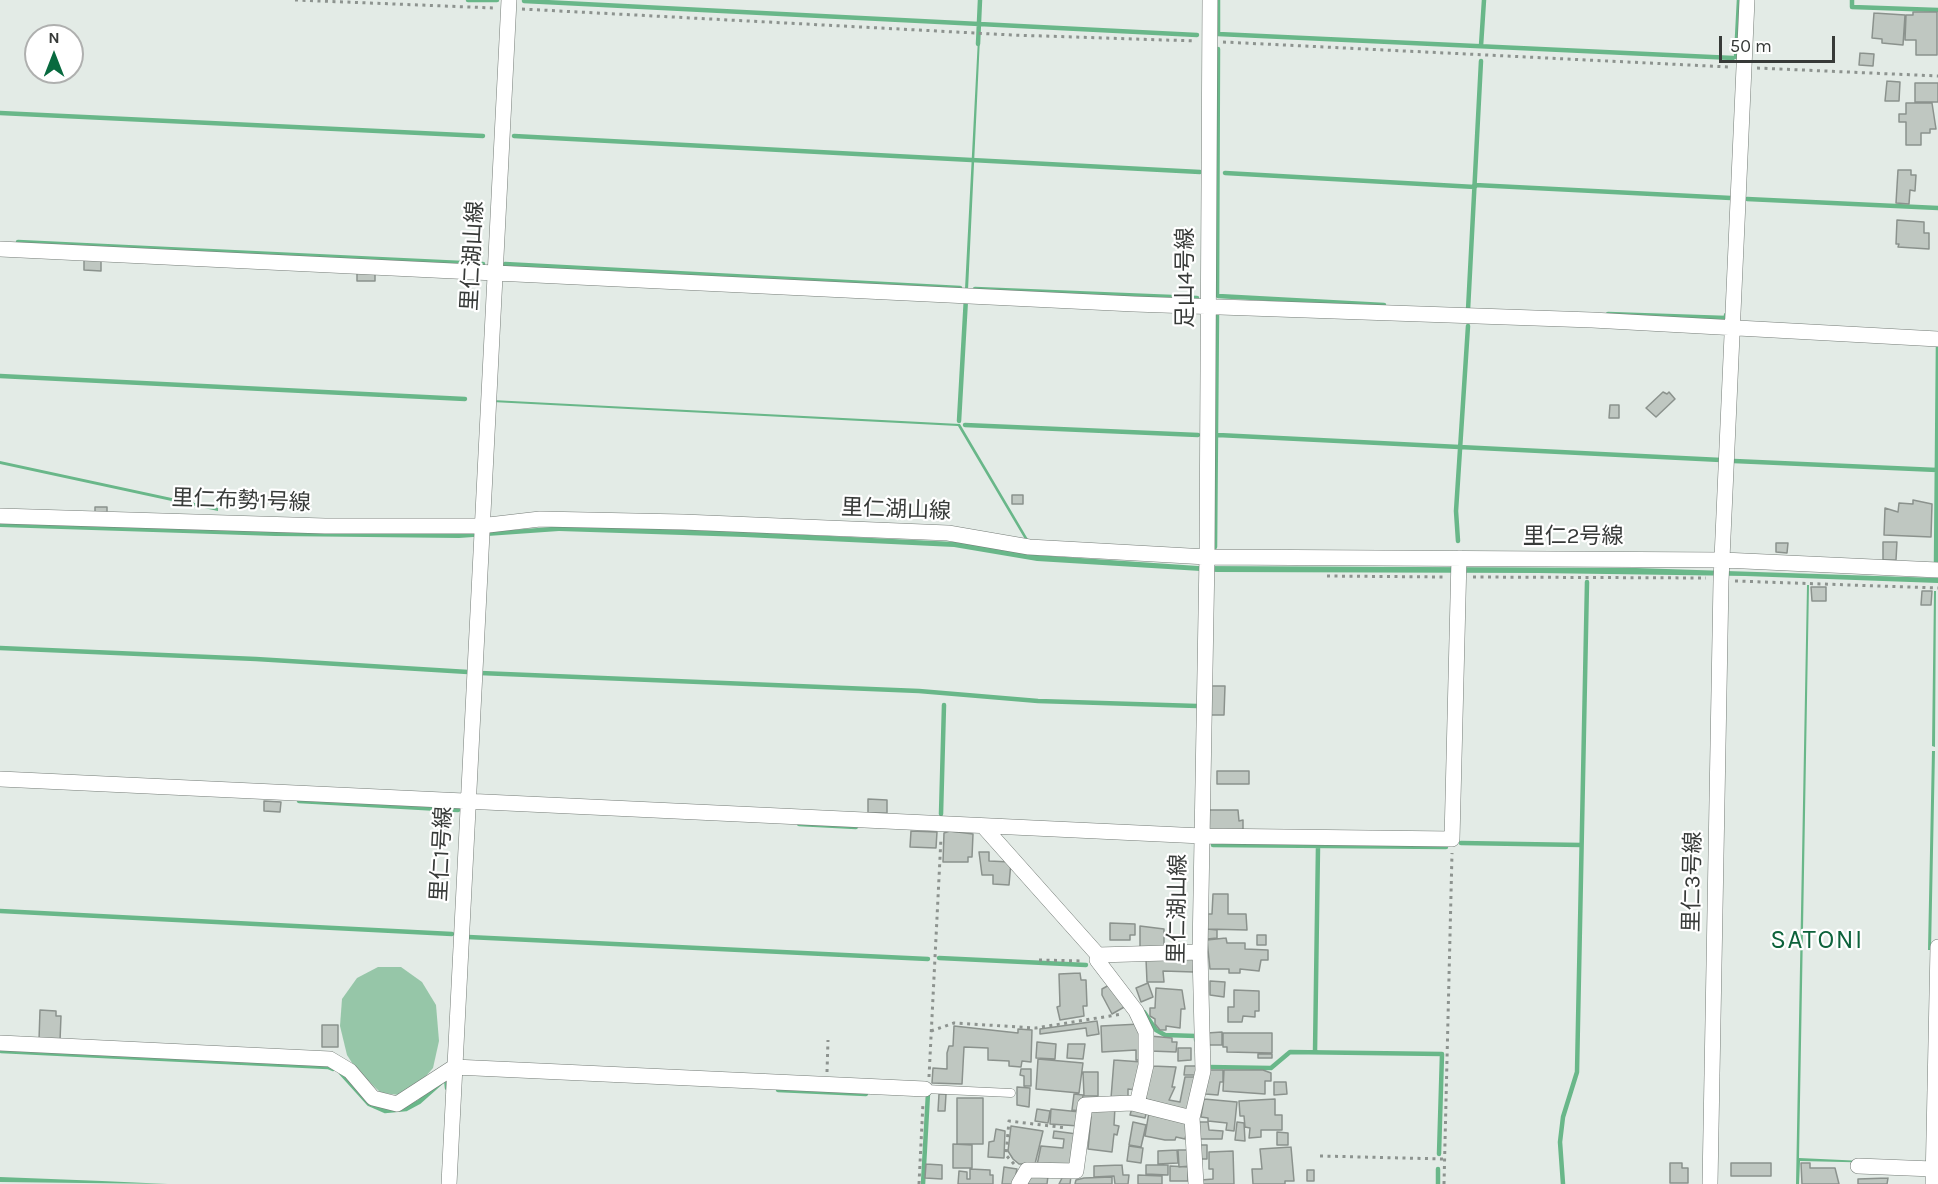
<!DOCTYPE html>
<meta charset="utf-8">
<style>
body{margin:0}
#map{position:relative;width:1938px;height:1184px;overflow:hidden;background:#e3ebe6;font-family:Karla,sans-serif}
canvas{display:block}
.north{position:absolute;left:24px;top:24px;width:60px;height:60px;box-sizing:border-box;background:#fff;border:2px solid #afb0af;border-radius:50%;rotate:0deg;font-size:16px;font-weight:700;line-height:24px;text-align:center;color:#373a38}
.north::after{content:'';display:block;margin:auto;width:21px;height:27px;background:#086a3f;clip-path:polygon(50% 0,100% 100%,50% 72%,0 100%)}
.scale{position:absolute;left:1719px;top:36px;width:116px;height:27px;box-sizing:border-box;border:3px solid #373a38;border-top:0;padding-left:8px;font-size:18px;line-height:21px;white-space:nowrap;color:#373a38;-webkit-text-stroke:4px #fff;paint-order:stroke}
</style>
<div id="map">
<canvas width="1938" height="1184"></canvas>
<div class="north">N</div>
<div class="scale">50 m</div>
</div>
<script>
const ctx = document.querySelector('canvas').getContext('2d');
ctx.lineJoin = 'round';
function fill(path, color) {
  ctx.fillStyle = color;
  ctx.fill(path, 'evenodd');
}
function shape(rows) {
  const path = new Path2D();
  for (const r of rows) {
    path.moveTo(r[0], r[1]);
    for (let i = 2; i < r.length; i += 2) path.lineTo(r[i], r[i + 1]);
  }
  return path;
}
function strokePath(path, color, width, dash) {
  ctx.strokeStyle = color;
  ctx.lineWidth = width;
  ctx.lineCap = dash ? 'butt' : 'round';
  ctx.setLineDash(dash || []);
  ctx.stroke(path);
}
function write(font, color, halo, rows, align = 'center') {
  ctx.font = font + ' Karla,"Noto Sans JP",sans-serif';
  ctx.lineWidth = 4.5;
  ctx.setLineDash([]);
  ctx.textBaseline = 'middle';
  ctx.strokeStyle = halo;
  ctx.fillStyle = color;
  for (const [text, x, y, turn = 0] of rows) {
    ctx.save();
    ctx.translate(x, y);
    ctx.rotate((+turn || 0) * Math.PI / 180);
    ctx.textAlign = isNaN(turn) ? turn : align;
    if (halo) ctx.strokeText(text, 0, 0);
    ctx.fillText(text, 0, 0);
    ctx.restore();
  }
}
fill(shape([
 [378,967,401,967,422,982,436,1005,439,1041,433,1068,420,1083,400,1095,381,1093,356,1069,347,1055,340,1026,342,999,357,978]
]), '#96c6a8');
fill(shape([
 [978,38,980,38,968,290,965,289],
 [492,400,960,424,1029,541,1026,541,958,426,492,402],
 [0,461,218,508,218,511,0,464],
 [0,523,471,533,564,526,724,531,956,542,1036,555,1198,566,1636,568,1938,578,1938,583,1745,576,1538,573,1217,572,1037,561,954,547,744,537,559,531,459,538,275,536,0,527],
 [1807,585,1809,585,1799,1158,1928,1164,1800,1161,1799,1184,1796,1184],
 [1934,591,1936,591,1935,747,1932,746],
 [1932,751,1935,751,1931,950,1928,950],
 [0,1177,102,1181,168,1184,0,1182]
]), '#69b789');
strokePath(shape([
 [468,0,497,0],
 [1218,0,1218,32],
 [1852,0,1852,7,1938,10],
 [524,1,1197,35],
 [1218,34,1733,58],
 [978,44,980,0],
 [1481,46,1484,0],
 [1736,57,1739,0],
 [0,113,483,136],
 [514,136,1200,172],
 [1225,173,1475,187],
 [1475,185,1731,198],
 [1747,199,1938,208],
 [18,242,483,264],
 [505,264,960,288],
 [975,289,1197,298],
 [1217,295,1218,49],
 [1218,296,1384,305],
 [1468,310,1481,61],
 [1608,314,1726,318,1726,315],
 [0,376,465,399],
 [959,421,966,298],
 [965,425,1198,435],
 [1218,435,1721,460],
 [1734,461,1937,470],
 [1458,541,1456,511,1468,326],
 [1215,547,1217,313],
 [1936,563,1938,344],
 [0,648,256,659,468,672],
 [480,673,919,691,1038,701,1197,706],
 [299,801,458,810],
 [941,814,944,705],
 [799,824,856,827],
 [1461,843,1581,845],
 [1213,845,1446,847],
 [0,911,452,934],
 [468,937,928,959],
 [939,958,1086,965],
 [1144,1012,1156,1030,1165,1035,1196,1036,1196,1040],
 [1,1051,328,1067,333,1069],
 [1315,1052,1318,847],
 [1208,1067,1271,1068,1290,1052,1442,1054,1439,1154],
 [341,1073,369,1104,385,1111,406,1109,419,1102,446,1078,447,1088],
 [778,1090,866,1094],
 [923,1184,928,1093],
 [1438,1184,1438,1169],
 [1563,1184,1560,1142,1563,1117,1577,1072,1587,582]
]), '#69b789', 4.5);
const building = shape([
 [1913,12,1937,12,1937,55,1916,55,1916,40,1905,40,1906,15,1913,15,1913,12],
 [1874,13,1905,15,1903,45,1882,43,1882,39,1872,38,1874,13],
 [1860,53,1874,54,1873,66,1859,65,1860,53],
 [1887,81,1900,82,1899,101,1885,101,1887,81],
 [1915,83,1938,83,1938,102,1915,102,1915,83],
 [1906,103,1932,103,1936,129,1930,129,1930,133,1921,133,1921,145,1906,145,1906,122,1899,122,1899,114,1906,114,1906,103],
 [1898,170,1911,170,1911,175,1916,175,1915,191,1910,190,1909,204,1896,203,1898,170],
 [1897,220,1924,222,1924,233,1929,233,1929,249,1898,247,1899,244,1896,244,1897,220],
 [84,259,101,260,101,271,84,270,84,259],
 [357,273,375,274,375,281,357,281,357,273],
 [1663,392,1667,394,1669,392,1675,399,1656,417,1646,408,1663,392],
 [1610,405,1619,405,1619,418,1609,418,1610,405],
 [1012,495,1023,495,1023,504,1012,504,1012,495],
 [1913,500,1932,504,1931,537,1884,535,1885,508,1898,512,1899,503,1913,504,1913,500],
 [95,507,107,507,107,514,95,513,95,507],
 [1883,542,1897,542,1896,560,1883,560,1883,542],
 [1776,543,1788,543,1787,553,1776,552,1776,543],
 [1811,587,1826,587,1826,601,1812,601,1811,587],
 [1922,591,1932,591,1931,605,1921,605,1922,591],
 [1210,686,1225,686,1224,715,1210,715,1210,686],
 [1217,771,1249,771,1249,784,1217,784,1217,771],
 [868,799,887,800,887,813,868,813,868,799],
 [264,801,281,802,280,812,264,811,264,801],
 [1209,810,1238,810,1239,821,1243,820,1243,830,1209,829,1209,810],
 [911,831,937,832,936,848,910,847,911,831],
 [950,831,973,834,972,857,968,857,968,862,943,862,944,833,950,831],
 [979,852,989,852,989,861,1011,862,1009,885,993,884,993,875,982,875,979,852],
 [1213,894,1228,894,1228,914,1246,914,1247,930,1207,929,1207,914,1212,914,1213,894],
 [1110,923,1135,924,1135,935,1130,935,1130,940,1110,940,1110,923],
 [1140,926,1164,929,1164,948,1140,948,1140,926],
 [1207,929,1217,930,1217,938,1207,939,1207,929],
 [1257,935,1266,935,1266,945,1257,945,1257,935],
 [1226,938,1227,943,1245,943,1245,949,1268,950,1268,960,1261,960,1259,971,1240,969,1240,973,1229,973,1229,969,1210,969,1207,940,1226,938],
 [1191,958,1194,962,1194,972,1163,971,1164,982,1147,982,1146,959,1191,958],
 [1080,973,1081,980,1086,980,1087,1006,1083,1006,1084,1016,1060,1020,1057,1007,1060,1006,1059,974,1080,973],
 [1210,981,1225,982,1224,997,1210,995,1210,981],
 [1148,983,1153,997,1141,1002,1136,988,1148,983],
 [1111,984,1126,1006,1112,1014,1102,995,1102,989,1111,984],
 [1156,988,1182,990,1185,1009,1181,1009,1180,1028,1166,1026,1166,1030,1160,1030,1155,1024,1155,1019,1150,1016,1150,1008,1155,1008,1156,988],
 [1234,990,1259,991,1259,1011,1255,1011,1255,1017,1243,1016,1242,1022,1228,1022,1228,1007,1234,1007,1234,990],
 [40,1010,56,1011,56,1016,61,1016,60,1041,39,1040,40,1010],
 [1097,1021,1099,1034,1087,1036,1086,1028,1040,1034,1040,1029,1097,1021],
 [1140,1024,1143,1060,1136,1060,1136,1050,1102,1052,1101,1026,1140,1024],
 [322,1025,338,1025,338,1047,322,1047,322,1025],
 [954,1026,1018,1033,1018,1029,1032,1030,1031,1062,1022,1061,1021,1067,1009,1066,1009,1061,988,1060,988,1048,964,1047,962,1084,932,1083,933,1068,947,1069,947,1053,949,1046,953,1046,954,1026],
 [1222,1032,1222,1045,1208,1045,1207,1033,1222,1032],
 [1223,1033,1272,1033,1272,1053,1227,1052,1227,1047,1223,1047,1223,1033],
 [1150,1036,1172,1038,1172,1042,1177,1042,1176,1052,1150,1051,1150,1036],
 [1037,1042,1056,1044,1055,1059,1036,1058,1037,1042],
 [1068,1044,1085,1044,1083,1059,1067,1058,1068,1044],
 [1178,1048,1191,1048,1191,1060,1178,1061,1178,1048],
 [1258,1054,1272,1054,1272,1058,1258,1058,1258,1054],
 [1038,1059,1083,1063,1079,1093,1036,1089,1038,1059],
 [1114,1060,1142,1062,1136,1090,1128,1089,1128,1098,1111,1098,1114,1060],
 [1152,1066,1176,1067,1172,1087,1175,1087,1169,1100,1180,1102,1185,1077,1198,1077,1191,1112,1145,1099,1152,1066],
 [1185,1066,1198,1066,1198,1075,1184,1075,1185,1066],
 [1021,1069,1031,1069,1031,1086,1024,1086,1024,1076,1020,1075,1021,1069],
 [1208,1070,1223,1070,1223,1082,1220,1082,1218,1095,1205,1094,1208,1070],
 [1224,1070,1263,1070,1271,1073,1271,1081,1265,1081,1265,1094,1223,1091,1224,1070],
 [1083,1072,1098,1072,1098,1096,1084,1096,1083,1072],
 [1274,1082,1286,1082,1287,1094,1274,1095,1274,1082],
 [1017,1087,1030,1088,1029,1107,1017,1105,1017,1087],
 [939,1094,946,1094,945,1111,938,1111,939,1094],
 [1074,1094,1083,1095,1081,1111,1072,1110,1074,1094],
 [957,1098,983,1098,983,1144,957,1144,957,1098],
 [1204,1099,1237,1102,1234,1131,1226,1130,1227,1123,1208,1121,1208,1118,1201,1117,1204,1099],
 [1275,1099,1275,1115,1282,1115,1282,1130,1261,1130,1261,1137,1249,1138,1250,1128,1245,1127,1244,1116,1240,1116,1239,1101,1275,1099],
 [1115,1107,1114,1125,1119,1126,1117,1135,1114,1134,1112,1152,1088,1149,1091,1117,1087,1117,1088,1109,1115,1107],
 [1132,1108,1147,1111,1145,1118,1130,1115,1132,1108],
 [1037,1109,1050,1111,1048,1123,1035,1121,1037,1109],
 [1051,1109,1080,1112,1079,1126,1050,1124,1051,1109],
 [1149,1112,1185,1119,1188,1127,1185,1139,1176,1137,1175,1140,1165,1140,1145,1136,1149,1112],
 [1133,1122,1146,1125,1141,1147,1129,1145,1133,1122],
 [1196,1122,1208,1122,1209,1130,1223,1131,1222,1139,1197,1139,1196,1122],
 [1237,1122,1244,1123,1245,1141,1235,1140,1237,1122],
 [1011,1126,1043,1131,1035,1164,1019,1164,1013,1159,1008,1151,1011,1126],
 [996,1129,1005,1131,1004,1158,988,1157,989,1142,994,1141,996,1129],
 [1054,1131,1077,1134,1072,1169,1037,1165,1041,1146,1063,1148,1064,1139,1053,1138,1054,1131],
 [1277,1132,1288,1133,1288,1145,1277,1145,1277,1132],
 [953,1144,972,1145,972,1168,953,1168,953,1144],
 [1197,1145,1207,1145,1207,1159,1198,1159,1197,1145],
 [1129,1146,1143,1148,1141,1163,1127,1161,1129,1146],
 [1291,1147,1294,1181,1285,1181,1285,1184,1253,1184,1252,1169,1262,1169,1260,1149,1291,1147],
 [1177,1150,1178,1163,1158,1164,1158,1151,1177,1150],
 [1178,1150,1190,1150,1191,1166,1179,1167,1178,1150],
 [1233,1151,1234,1184,1201,1184,1201,1180,1213,1179,1213,1169,1209,1169,1209,1152,1233,1151],
 [1670,1163,1682,1163,1682,1168,1688,1168,1688,1183,1670,1183,1670,1163],
 [1731,1163,1771,1163,1771,1176,1731,1176,1731,1163],
 [1801,1163,1810,1163,1810,1168,1835,1168,1839,1184,1802,1184,1801,1163],
 [926,1164,942,1165,942,1179,925,1178,926,1164],
 [1122,1165,1123,1175,1129,1175,1128,1184,1115,1184,1114,1176,1094,1177,1094,1166,1122,1165],
 [1146,1165,1168,1165,1168,1175,1146,1174,1146,1165],
 [1170,1166,1188,1167,1188,1181,1170,1181,1170,1166],
 [1004,1167,1017,1169,1014,1184,1002,1184,1004,1167],
 [970,1169,990,1170,990,1175,993,1175,993,1184,958,1184,959,1171,967,1172,967,1179,970,1179,970,1169],
 [1307,1170,1314,1170,1314,1181,1307,1181,1307,1170],
 [1029,1175,1048,1176,1047,1184,1023,1184,1029,1175],
 [1138,1175,1162,1176,1162,1184,1138,1184,1138,1175],
 [1063,1176,1071,1176,1070,1184,1059,1184,1063,1176],
 [1112,1177,1112,1184,1075,1184,1076,1180,1084,1178,1112,1177],
 [1888,1178,1887,1184,1858,1184,1858,1179,1888,1178]
]);
fill(building, '#bfc7c1');
strokePath(building, '#8b928d', 1.5);
const service = shape([
 [925,1089,1011,1093]
]);
const minor = shape([
 [1210,0,1207,557,1723,560,1938,570],
 [0,249,1134,304,1592,320,1938,339],
 [0,516,325,526,480,526,540,519,683,522,948,533,1029,547,1207,557,1200,952,1203,1071,1192,1118,1196,1184],
 [0,779,1202,836,1452,839,1459,558],
 [983,826,1098,955],
 [0,1043,330,1059,350,1071,373,1098,397,1104,454,1067,925,1089],
 [1137,1104,1146,1065,1146,1032,1136,1011,1097,960,1098,955,1200,952],
 [1858,1166,1933,1169],
 [449,1184,509,0],
 [1019,1184,1027,1170,1076,1171,1085,1105,1132,1103,1192,1118],
 [1710,1184,1721,581,1747,0],
 [1933,1184,1938,947]
]);
strokePath(service, '#757c77', 9);
strokePath(minor, '#757c77', 16);
strokePath(shape([
 [295,0,494,8],
 [522,9,1012,35,1196,41],
 [1223,42,1729,67],
 [1757,68,1938,76],
 [1327,576,1445,577],
 [1473,577,1706,578],
 [1735,581,1938,588],
 [1039,960,1082,961],
 [931,1031,954,1023,1036,1028,1122,1014],
 [827,1072,828,1040],
 [929,1077,941,838],
 [1320,1156,1444,1159],
 [1014,1164,1006,1155,1009,1121,1067,1128],
 [919,1184,923,1103],
 [1444,1184,1452,853]
]), '#8d938f', 3, [3, 4.5]);
strokePath(service, '#fff', 8);
strokePath(minor, '#fff', 15);
write('22px', '#373a38', '#fff', [
 ["里仁湖山線",473,256,-87],
 ["足山4号線",1186,278,-90],
 ["里仁布勢1号線",241,501,2],
 ["里仁湖山線",896,510,2],
 ["里仁2号線",1573,537],
 ["里仁1号線",442,854,-87],
 ["里仁3号線",1693,882,-89],
 ["里仁湖山線",1178,909,-89]
]);
ctx.letterSpacing = '1.5px';
write('26px', '#0d623b', '#fff', [
 ["SATONI",1817,941]
]);
ctx.letterSpacing = '0px';
</script>
